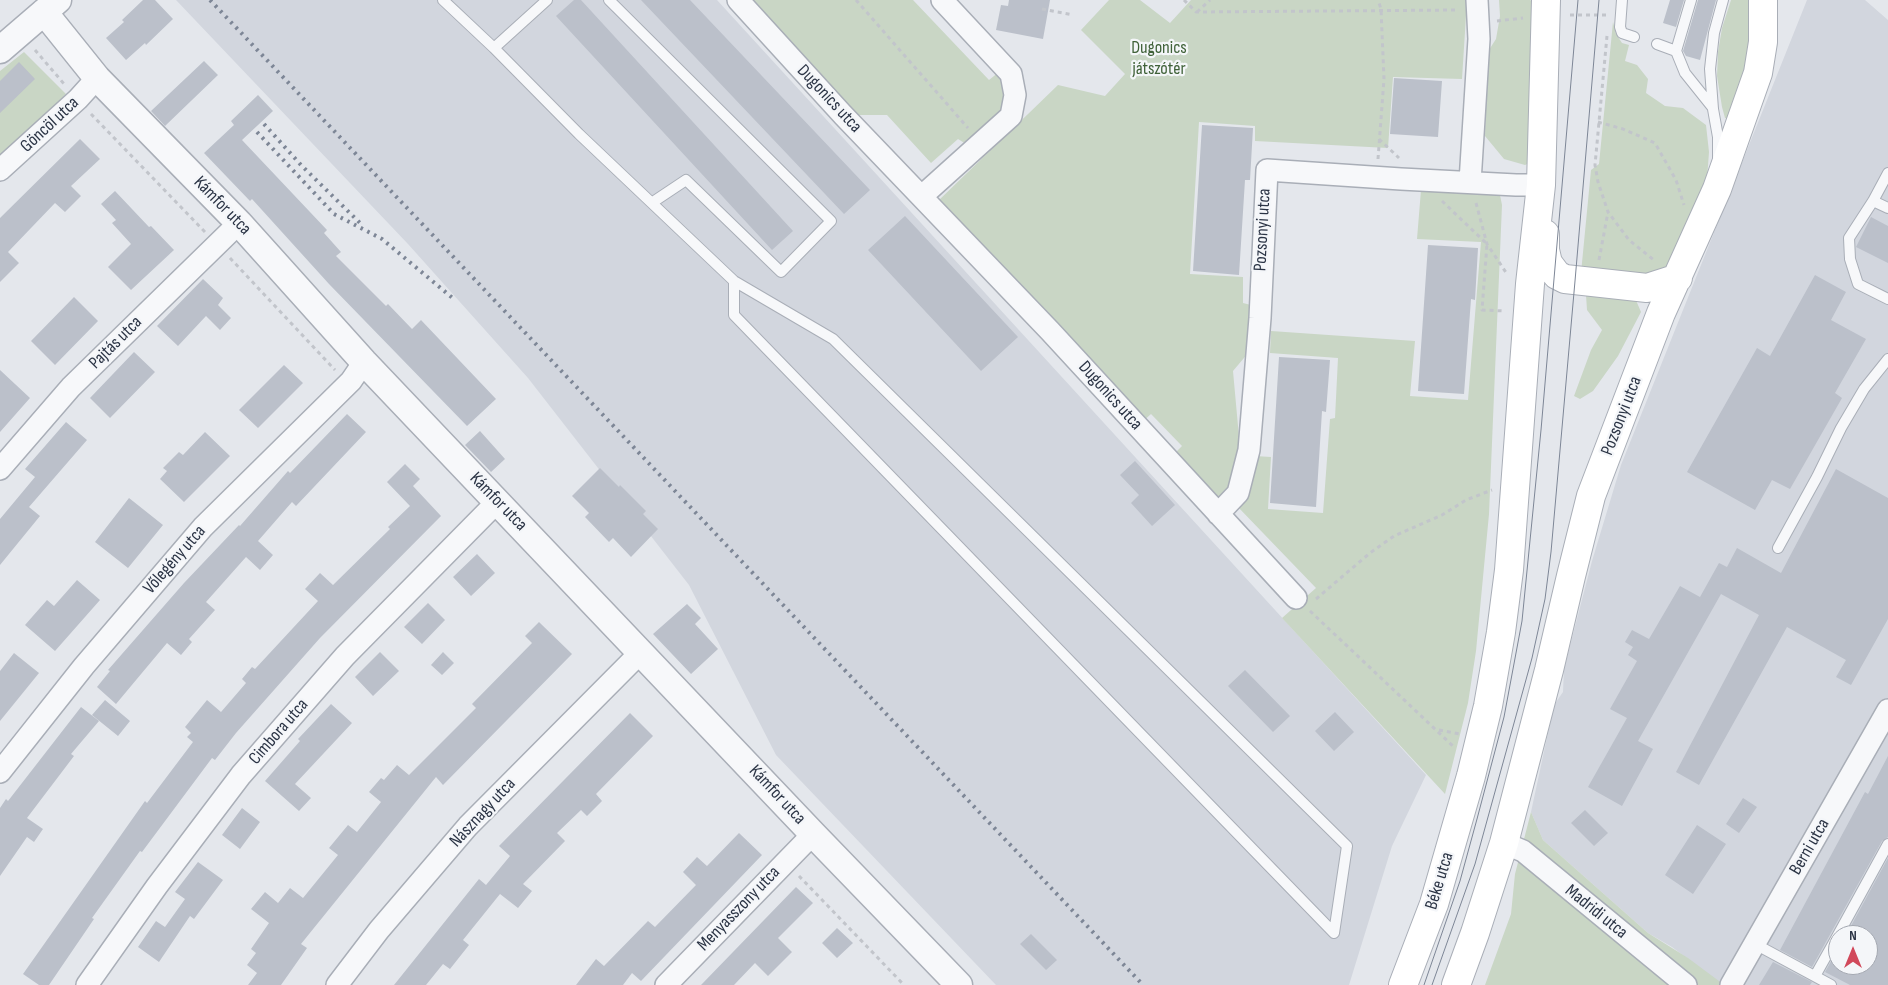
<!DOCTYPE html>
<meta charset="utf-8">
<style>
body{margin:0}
#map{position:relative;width:1888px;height:985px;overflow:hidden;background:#e4e7ec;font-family:"Sofia Sans Condensed",sans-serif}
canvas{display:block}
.north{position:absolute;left:1828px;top:925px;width:50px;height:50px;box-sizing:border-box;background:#f4f6f9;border:1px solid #a4a8b1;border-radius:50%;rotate:0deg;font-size:14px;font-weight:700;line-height:20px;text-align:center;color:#2b3445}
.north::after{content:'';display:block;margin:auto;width:18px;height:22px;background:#d1495b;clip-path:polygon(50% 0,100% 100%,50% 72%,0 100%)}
</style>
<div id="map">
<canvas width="1888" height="985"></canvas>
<div class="north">N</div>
</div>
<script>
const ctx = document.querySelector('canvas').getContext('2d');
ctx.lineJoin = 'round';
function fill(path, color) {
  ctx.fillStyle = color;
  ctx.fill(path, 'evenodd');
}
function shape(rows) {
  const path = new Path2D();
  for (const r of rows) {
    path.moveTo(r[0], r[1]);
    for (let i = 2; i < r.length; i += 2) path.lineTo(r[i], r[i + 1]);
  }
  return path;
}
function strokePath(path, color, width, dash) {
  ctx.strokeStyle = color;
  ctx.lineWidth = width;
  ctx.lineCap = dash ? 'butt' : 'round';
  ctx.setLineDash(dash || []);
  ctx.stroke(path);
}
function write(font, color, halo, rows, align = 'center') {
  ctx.font = font + ' "Sofia Sans Condensed",sans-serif';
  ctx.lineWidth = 4.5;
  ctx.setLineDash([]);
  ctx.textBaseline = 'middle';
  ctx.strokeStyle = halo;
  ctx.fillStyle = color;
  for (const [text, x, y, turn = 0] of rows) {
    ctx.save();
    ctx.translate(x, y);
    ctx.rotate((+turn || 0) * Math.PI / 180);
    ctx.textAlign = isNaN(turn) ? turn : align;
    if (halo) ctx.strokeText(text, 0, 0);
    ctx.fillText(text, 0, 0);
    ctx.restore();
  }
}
fill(shape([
 [176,0,717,0,1426,775,1392,846,1349,985,996,985,776,755,689,585,528,378,408,244],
 [1807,0,1865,0,1888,20,1888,985,1722,985,1672,947,1648,933,1543,840,1531,812,1554,705,1563,692,1564,669,1592,561,1621,465],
 [1838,935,1868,935,1868,965,1838,965]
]), '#d2d6de');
fill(shape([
 [738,0,913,0,989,80,999,72,1006,90,1003,108,966,144,958,139,931,163,887,115,843,115],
 [1109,0,1140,0,1170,23,1191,0,1467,0,1462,79,1393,77,1388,148,1255,141,1255,126,1199,122,1190,274,1243,277,1243,303,1251,305,1249,352,1233,371,1240,448,1236,485,1217,502,1172,456,1182,446,1151,414,1140,424,938,201,1058,85,1105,96,1125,74,1081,30],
 [1499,0,1530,0,1534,2,1534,161,1525,165,1504,159,1485,136,1487,53,1496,39,1500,16],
 [1731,0,1751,0,1749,50,1744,74,1728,119,1725,118,1722,107,1717,76,1718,52,1722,28],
 [1613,22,1616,34,1622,43,1629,45,1625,61,1637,65,1648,79,1646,93,1665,106,1683,108,1706,125,1709,152,1707,179,1673,263,1651,277,1581,273,1591,170,1599,164],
 [24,52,66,94,0,159,0,71],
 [1421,190,1500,195,1502,205,1489,514,1476,651,1468,703,1445,794,1282,618,1316,588,1237,506,1255,456,1271,457,1268,509,1323,513,1330,419,1335,418,1338,358,1270,353,1271,331,1415,341,1410,396,1468,400,1481,242,1417,239],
 [1632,291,1641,312,1618,356,1593,391,1580,399,1574,396,1591,350,1602,330,1587,310,1586,295],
 [1531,812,1543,840,1648,933,1688,958,1723,984,1722,985,1485,985,1511,914,1515,874]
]), '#c9d6c5');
fill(shape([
 [143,0,155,0,173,19,146,45,145,43,126,60,106,38,124,22,122,20],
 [574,0,581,0,793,231,772,250,556,16],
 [641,0,690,0,870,190,844,214],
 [1009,0,1050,0,1043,39,996,30,1001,5,1008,6],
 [1670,0,1684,0,1676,27,1663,23],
 [1698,0,1716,0,1700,60,1686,56,1683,51],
 [204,61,218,75,165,126,151,111],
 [19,62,35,79,0,113,0,81],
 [1394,78,1442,81,1438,137,1390,134],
 [258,95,273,111,242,140,327,230,324,233,341,252,336,256,386,306,388,304,412,329,421,320,496,399,467,426,329,284,252,199,250,201,204,153,234,125,231,121],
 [1202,125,1253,128,1250,180,1245,180,1239,275,1193,271],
 [80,139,100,159,71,186,81,196,65,212,55,203,8,252,19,263,0,282,0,218],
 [115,191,149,227,151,226,174,250,131,290,108,267,131,244,112,223,116,220,101,204],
 [905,216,1018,337,981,371,868,250],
 [1871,217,1888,226,1888,263,1856,247],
 [1428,245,1478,248,1475,300,1471,299,1464,394,1418,391],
 [1815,275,1846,292,1831,320,1866,339,1835,393,1842,398,1790,489,1772,480,1755,510,1687,472,1757,348,1770,356],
 [203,279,223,298,218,305,231,318,220,330,206,316,178,346,157,326],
 [74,297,98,321,55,365,31,341],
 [134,352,155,372,110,418,90,398],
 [1279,357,1330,360,1326,412,1322,411,1316,507,1270,503],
 [284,365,303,383,258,428,239,410],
 [0,370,30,398,0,432],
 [347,414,366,432,296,506,292,502,258,541,273,555,260,570,246,557,206,602,215,610,189,639,192,642,181,655,167,643,116,704,97,687,110,671,108,670,184,583,239,525,240,526,288,471,290,473],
 [66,422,87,440,29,507,40,516,0,565,0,519,35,477,25,469],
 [480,431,505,459,491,472,465,445],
 [205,432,230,456,184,502,160,479,167,471,163,468,179,452,183,455],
 [1135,461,1175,505,1152,526,1131,503,1139,495,1120,475],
 [405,464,420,479,413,486,441,516,320,638,236,733,215,760,212,758,142,852,140,851,92,918,94,919,49,985,39,985,23,974,145,801,147,803,193,742,187,737,191,733,185,727,207,700,221,712,246,683,242,679,252,667,255,669,318,601,305,589,320,573,333,585,390,529,388,527,410,506,387,482],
 [600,468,619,487,620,485,646,511,643,514,658,529,631,557,613,538,609,542,585,517,589,513,572,496],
 [1836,469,1888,498,1888,619,1851,685,1836,677,1846,660,1787,627,1699,785,1676,772,1759,615,1721,594,1638,741,1653,749,1622,806,1588,787,1627,718,1610,709,1637,661,1628,655,1633,647,1625,642,1632,630,1649,639,1680,586,1700,597,1719,563,1727,567,1737,548,1781,573],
 [129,498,163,525,128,568,95,542],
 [477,554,495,573,471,596,453,577],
 [77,580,100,600,55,651,25,625,47,600,54,606],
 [428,603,445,620,422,644,404,627],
 [687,604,701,618,695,624,718,649,691,674,653,634],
 [539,622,572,654,443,785,436,777,301,944,307,948,281,985,248,985,257,973,247,965,256,953,251,949,269,923,251,909,265,892,278,903,290,888,303,898,338,855,329,848,348,825,357,832,381,802,369,792,381,778,384,780,397,765,409,775,476,708,472,704,532,643,525,636],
 [380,652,399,671,373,696,355,677],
 [443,652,454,663,442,675,431,665],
 [14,653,39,673,0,721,0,671],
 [1245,670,1290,716,1273,732,1228,686],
 [105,700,130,721,118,736,92,715],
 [331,704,352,723,295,784,311,798,299,811,265,781,300,741,298,739],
 [81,707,99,721,71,754,74,756,27,818,43,829,34,842,27,837,0,876,0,808,6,799,8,801],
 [1335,712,1354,732,1334,751,1315,731],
 [630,713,653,736,596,794,602,801,587,816,581,810,557,833,565,841,523,884,532,891,518,908,500,894,463,940,469,945,450,969,443,964,426,985,394,985,479,879,486,885,510,856,499,846],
 [1888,756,1888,837,1882,841,1812,967,1780,950,1865,792,1868,794],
 [1743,798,1757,807,1739,833,1726,824],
 [242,808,260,822,240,849,222,835],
 [1585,810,1608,833,1594,846,1571,823],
 [1697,825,1726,844,1693,894,1665,875],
 [739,833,762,855,641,981,632,973,623,985,576,985,596,959,604,966,648,921,655,927,696,885,683,872,697,857,707,866],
 [1888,858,1888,985,1850,985,1825,972,1838,949,1838,965,1868,965,1868,935,1846,935],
 [198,862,223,880,194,919,190,916,159,962,138,947,156,921,165,927,185,899,175,892],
 [796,887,813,903,778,938,792,952,768,976,755,963,734,985,701,985],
 [837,928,853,943,837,958,822,943],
 [1031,934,1057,960,1046,970,1020,944],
 [1773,962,1812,982,1810,985,1759,985]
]), '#bbc0ca');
const service = shape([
 [443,0,494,48,579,134,734,281,833,339,1347,846,1334,933,734,315,734,281],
 [609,0,831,221,781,272,686,180,653,202],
 [1622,0,1620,27,1622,33,1634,37],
 [1691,0,1676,51,1685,73,1713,108],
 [1657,44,1676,51],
 [494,48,547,0],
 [1718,158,1718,137,1713,109,1710,69,1714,33,1723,0],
 [1888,173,1873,201,1849,238,1850,259,1858,284,1888,299],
 [1873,201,1888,208],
 [1778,548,1817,477,1841,428,1864,389,1888,359],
 [1838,935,1888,844],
 [1755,944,1831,985],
 [1815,976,1838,935]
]);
const minor = shape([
 [738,0,843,115,1050,331,1296,598],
 [0,170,78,99,97,78],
 [1470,182,1479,39,1477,0],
 [922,196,1011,116,1015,95,1011,74,942,0],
 [0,469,71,387,239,223],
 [1218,514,1238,493,1249,450,1260,318,1267,170,1401,179,1516,185,1541,185],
 [0,772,84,666,203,527,351,381,364,362],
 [1504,843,1523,851,1686,985],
 [87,985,157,886,241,775,345,656,497,502],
 [337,985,379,930,468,826,641,652],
 [666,985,813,834],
 [1731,985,1888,710]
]);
const tertiary = shape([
 [44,12,97,78,239,223,364,362,813,834,959,985],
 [0,50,58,0]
]);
const secondary = shape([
 [1545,234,1545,250,1548,263,1557,275,1565,279,1647,288,1678,278],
 [1403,985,1434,904,1471,776,1488,706,1501,632,1509,570,1530,284,1541,185,1546,0],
 [1456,985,1475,933,1504,843,1549,670,1571,576,1591,496,1661,313,1717,189,1758,73,1763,42,1763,0]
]);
strokePath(service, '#a9aeb7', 12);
strokePath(minor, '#a9aeb7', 24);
strokePath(tertiary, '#a9aeb7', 29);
strokePath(secondary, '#a9aeb7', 30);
strokePath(shape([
 [856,0,968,128],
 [1184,0,1196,12,1458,10],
 [1042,9,1073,15],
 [1197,12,1210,0],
 [1570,15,1608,15],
 [1497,21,1523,18],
 [1607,36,1595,165,1598,182,1608,212,1629,240,1655,261],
 [35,50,65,85],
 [91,114,205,232],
 [1598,122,1623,129,1655,143,1676,180,1684,205],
 [1379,139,1399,158],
 [1378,159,1384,79,1381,9,1378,0],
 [1442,201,1487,244,1482,310,1505,311],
 [1476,203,1487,244,1507,274],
 [230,258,335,370],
 [1599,260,1608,212],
 [1316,599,1370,553,1394,536,1442,515,1466,500,1492,490],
 [1310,611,1454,747],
 [1439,730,1460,734],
 [799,876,904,985]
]), '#c2c5cb', 3, [4, 4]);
strokePath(service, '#f7f8fa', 10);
strokePath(minor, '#f7f8fa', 21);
strokePath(tertiary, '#f7f8fa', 26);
strokePath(secondary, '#fff', 28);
strokePath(shape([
 [1424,985,1460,881,1477,819,1504,717,1522,621,1541,430,1578,0],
 [1432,985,1475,864,1532,658,1545,599,1551,552,1575,281,1599,0]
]), '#7d8696', 1);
strokePath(shape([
 [210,0,1143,985],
 [264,124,301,165,361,224],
 [257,132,334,214,382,239,455,300]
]), '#7d8696', 4, [2.5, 5]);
write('18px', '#3f6138', '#f4f6f9', [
 ["Dugonics",1159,48],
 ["játszótér",1159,69]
]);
write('18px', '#2b3445', '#f4f6f9', [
 ["Dugonics utca",829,99,47],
 ["Göncöl utca",50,125,-43],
 ["Kámfor utca",222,206,46],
 ["Pozsonyi utca",1263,230,-87],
 ["Pajtás utca",116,343,-45],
 ["Dugonics utca",1110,396,48],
 ["Pozsonyi utca",1622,416,-69],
 ["Kámfor utca",498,502,46],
 ["Vőlegény utca",175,560,-49],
 ["Cimbora utca",279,732,-49],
 ["Kámfor utca",777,795,47],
 ["Násznagy utca",483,813,-47],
 ["Berni utca",1810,847,-60],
 ["Béke utca",1440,881,-73],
 ["Menyasszony utca",739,909,-46],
 ["Madridi utca",1596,912,39]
]);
</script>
